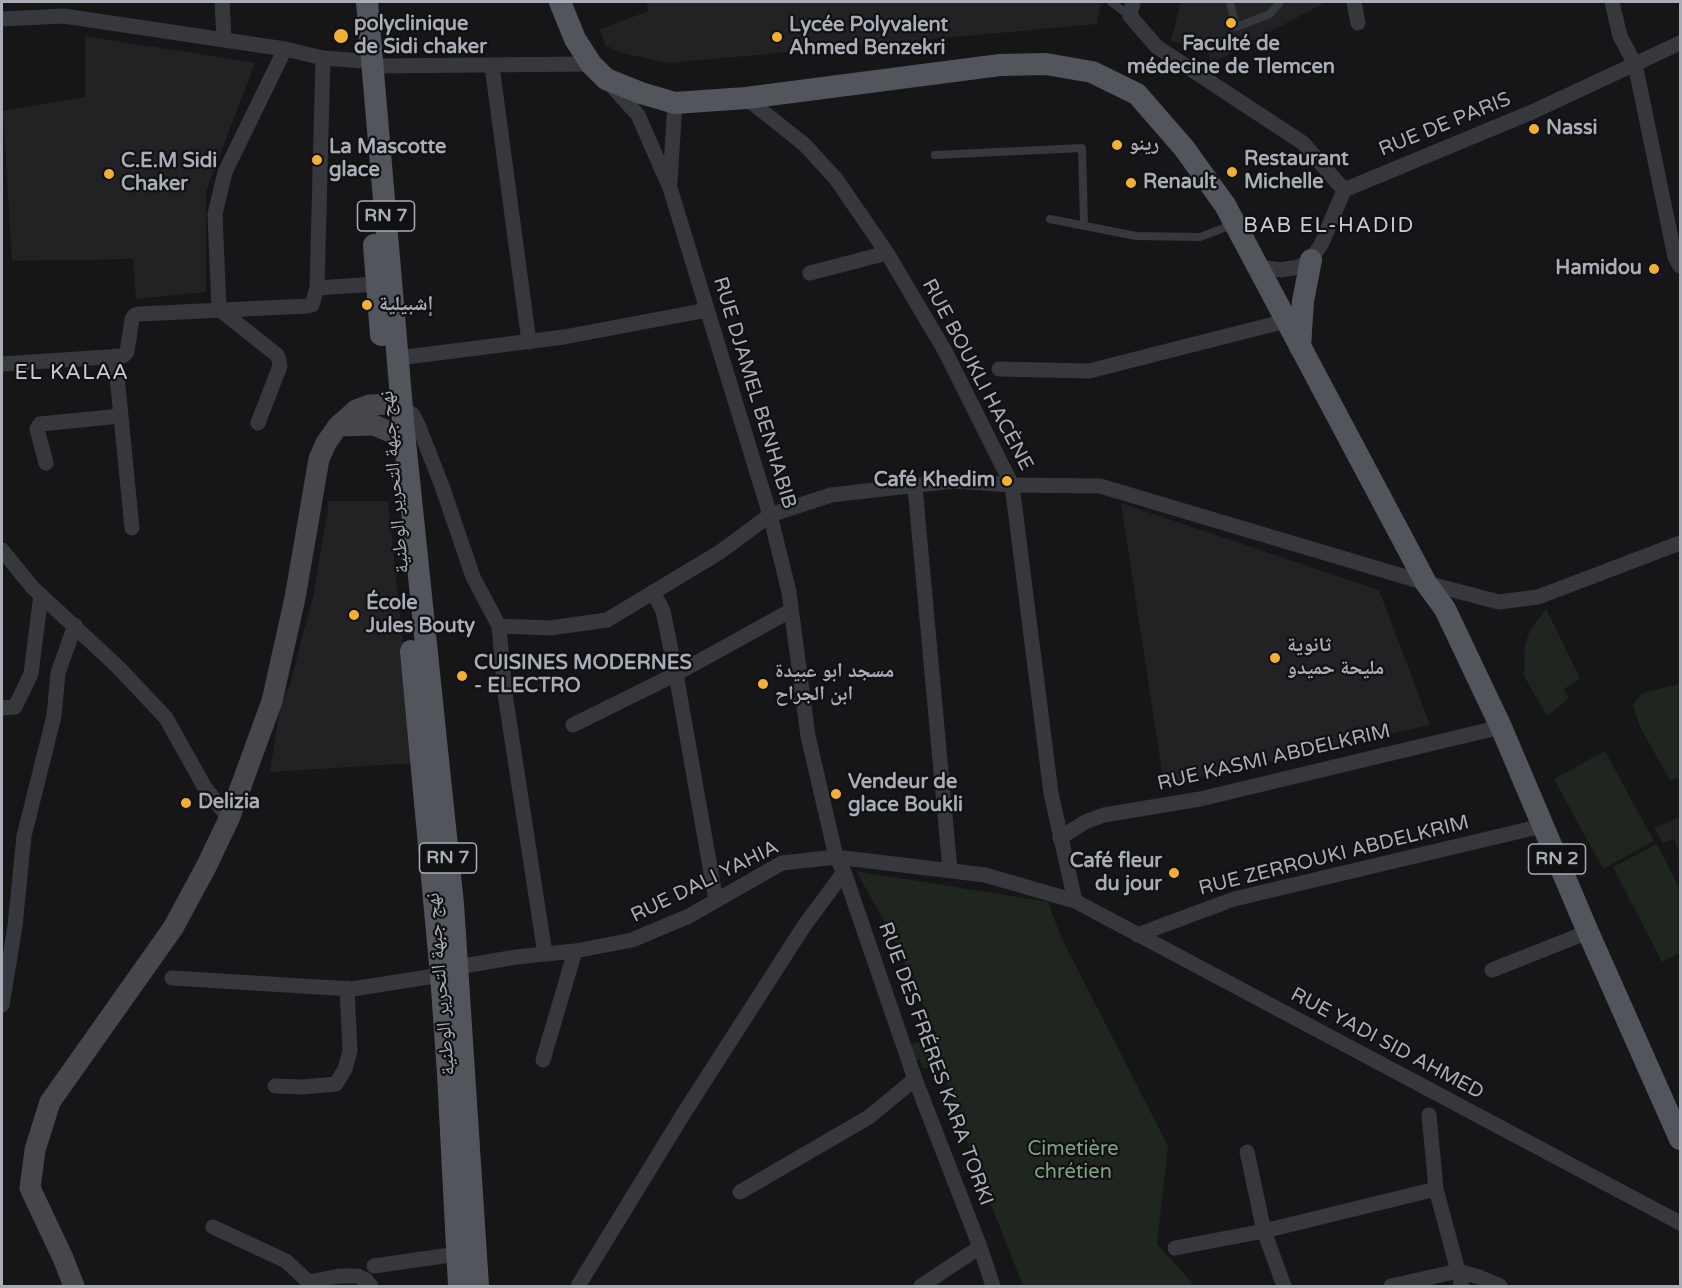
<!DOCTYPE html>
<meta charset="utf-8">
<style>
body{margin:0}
#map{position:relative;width:1682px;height:1288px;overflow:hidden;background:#161618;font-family:"Varela Round",sans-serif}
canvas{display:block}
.frame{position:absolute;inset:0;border:3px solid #a8adb8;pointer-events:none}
</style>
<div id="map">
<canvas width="1682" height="1288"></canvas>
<div class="frame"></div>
</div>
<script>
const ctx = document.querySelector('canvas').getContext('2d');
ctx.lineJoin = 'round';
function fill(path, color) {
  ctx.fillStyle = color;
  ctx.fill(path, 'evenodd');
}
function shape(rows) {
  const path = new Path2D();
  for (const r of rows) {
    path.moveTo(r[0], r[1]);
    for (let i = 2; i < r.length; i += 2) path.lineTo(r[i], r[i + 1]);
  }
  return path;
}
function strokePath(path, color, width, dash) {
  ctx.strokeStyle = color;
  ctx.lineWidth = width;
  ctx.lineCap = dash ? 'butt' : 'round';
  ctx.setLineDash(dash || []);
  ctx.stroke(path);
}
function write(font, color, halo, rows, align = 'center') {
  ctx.font = font + ' "Varela Round","Noto Naskh Arabic",sans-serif';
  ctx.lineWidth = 4.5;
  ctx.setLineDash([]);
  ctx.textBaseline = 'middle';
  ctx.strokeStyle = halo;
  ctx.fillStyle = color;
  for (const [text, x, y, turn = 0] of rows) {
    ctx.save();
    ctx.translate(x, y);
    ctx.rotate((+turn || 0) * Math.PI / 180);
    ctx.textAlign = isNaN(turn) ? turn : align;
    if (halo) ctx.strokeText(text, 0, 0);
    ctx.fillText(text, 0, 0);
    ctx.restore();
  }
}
fill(shape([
 [646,2,1101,2,1097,24,668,63,622,53,605,45,600,29,649,11],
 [1178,2,1326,2,1210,64,1208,49,1171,41,1180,4],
 [85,36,255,63,206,191,206,292,136,299,133,259,12,261,3,111,85,97],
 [329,501,388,501,415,763,270,772,280,707,289,687,314,593],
 [1121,503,1379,590,1430,725,1164,785],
 [1680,817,1680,853,1674,839,1663,843,1654,828]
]), '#222225');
fill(shape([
 [1546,609,1580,678,1564,689,1569,698,1547,716,1524,676,1525,645,1530,630],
 [1680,684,1680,777,1670,780,1640,727,1633,705,1642,693],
 [1605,751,1654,841,1603,869,1554,779],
 [1657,844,1680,890,1680,953,1662,962,1613,867],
 [856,871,1048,902,1061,937,1168,1146,1157,1244,1195,1286,1023,1286,976,1166,940,1065,924,1069,919,1059,913,1062,908,1046,936,1035,892,935]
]), '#1e261f');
strokePath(shape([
 [1111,2,1130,16],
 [1230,2,1236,27,1270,14,1280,2],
 [935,155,1082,148,1084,226],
 [1050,219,1136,236,1200,237,1232,225]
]), '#37383d', 8);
strokePath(shape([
 [222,2,224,39],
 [1133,2,1130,16,1157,47,1303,143,1344,190],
 [1354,2,1358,23],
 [1612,2,1620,36,1635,64,1675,257,1680,266],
 [2,19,64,16,285,49,323,58,364,61,374,66,591,64],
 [492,66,529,342],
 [610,84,638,115,670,188,770,515,789,592,808,736,836,857,844,872,915,1079,980,1247,993,1286],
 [746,98,805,145,836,179,887,253,945,351,1012,485,1051,793,1075,901],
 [670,182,675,103],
 [1259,267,1281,270,1298,267,1311,260,1322,243,1344,190,1532,112,1680,43],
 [810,273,887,253],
 [317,288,376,284],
 [115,356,132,528],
 [398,358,564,337,707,310],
 [2,364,123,356,127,352,132,319,135,315,139,314,307,306,312,305,317,288,323,58],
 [999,369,1089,371,1286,321],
 [401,405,413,415,419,427,442,486,473,577,499,626,505,694,545,954],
 [258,423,280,366,279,360,277,355,219,309,215,214,225,172,285,49],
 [46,463,37,429,40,424,121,416],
 [915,487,950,870],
 [2,550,33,588,118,667,166,718,204,786,229,819],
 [499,626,550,628,607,620,720,552,770,515,831,495,953,481,1012,485,1100,486,1426,583,1499,602,1538,597,1680,543],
 [2,708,15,707,31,674,41,595],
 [573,725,676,674,663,611,653,592],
 [1060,838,1085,822,1104,815,1200,799,1501,727],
 [716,901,676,674,790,611],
 [1137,935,1234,899,1542,826],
 [1492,970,1588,932],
 [172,978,352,989,441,975,458,967,516,957,575,951,632,940,689,916,782,863,836,857,985,875,1075,901,1680,1223],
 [2,1005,15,926,24,836,54,716,58,673,75,625],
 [543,1060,575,951],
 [275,1086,303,1087,336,1084,345,1069,350,1051,347,988],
 [1429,1115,1436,1189,1462,1286],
 [1247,1152,1264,1231,1284,1286],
 [740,1192,869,1117,915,1079],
 [213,1227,286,1261,313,1286],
 [1175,1248,1264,1231,1436,1189],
 [374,1266,457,1254],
 [309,1282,339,1276,358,1276,366,1280,371,1286],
 [578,1286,684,1113,804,926,844,872],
 [921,1286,980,1247],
 [1391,1286,1458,1271,1479,1277,1500,1286]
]), '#37383d', 15);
strokePath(shape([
 [338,426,374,425,390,432],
 [74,1286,63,1258,30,1188,35,1150,50,1102,173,928,206,867,229,819,272,701,295,598,319,459,326,443,338,426,356,410,369,405,388,404]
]), '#45474d', 21);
strokePath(shape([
 [367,2,404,432,453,904,478,1286],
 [560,2,575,39,591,64,606,79,641,93,675,103,746,98,1000,65,1046,64,1092,72,1137,94,1184,148,1225,205,1426,583,1445,609,1501,727,1588,932,1680,1139],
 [374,245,381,335],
 [1300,347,1303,301,1311,260],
 [411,651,441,975,448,1074,459,1286]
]), '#53555c', 22);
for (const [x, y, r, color] of [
 [1231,23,6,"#f2b134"],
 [341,36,8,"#f2b134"],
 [777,37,6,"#f2b134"],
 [1534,129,6,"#f2b134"],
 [1117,145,6,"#f2b134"],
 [317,160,6,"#f2b134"],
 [1232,172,6,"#f2b134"],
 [109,174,6,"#f2b134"],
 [1131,183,6,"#f2b134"],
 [1654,269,6,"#f2b134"],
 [367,305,6,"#f2b134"],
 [1007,481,6,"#f2b134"],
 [354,615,6,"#f2b134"],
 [1275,658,6,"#f2b134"],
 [462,676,6,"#f2b134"],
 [763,684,6,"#f2b134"],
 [836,794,6,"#f2b134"],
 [186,803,6,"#f2b134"],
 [1174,873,6,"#f2b134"]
]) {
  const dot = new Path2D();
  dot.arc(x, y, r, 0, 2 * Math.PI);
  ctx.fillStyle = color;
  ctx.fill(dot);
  strokePath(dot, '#111113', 2);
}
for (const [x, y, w] of [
 [386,216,57],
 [448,858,57],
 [1557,859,57]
]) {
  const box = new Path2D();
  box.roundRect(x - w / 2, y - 15, w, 30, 4.5);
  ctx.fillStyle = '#111113';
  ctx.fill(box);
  strokePath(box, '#a8adb8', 1.5);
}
write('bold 18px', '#a8adb8', null, [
 ["RN 7",386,216],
 ["RN 7",448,858],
 ["RN 2",1557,859]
]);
write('bold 20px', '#a8adb8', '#111113', [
 ["polyclinique",354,25],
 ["de Sidi chaker",354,48],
 ["Lycée Polyvalent",789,26],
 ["Ahmed Benzekri",789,49],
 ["Faculté de",1231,45,"center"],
 ["médecine de Tlemcen",1231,68,"center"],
 ["Nassi",1546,129],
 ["رينو",1129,145],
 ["La Mascotte",329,148],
 ["glace",329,171],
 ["Restaurant",1244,160],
 ["Michelle",1244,183],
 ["C.E.M Sidi",121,162],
 ["Chaker",121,185],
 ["Renault",1143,183],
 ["Hamidou",1642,269,"right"],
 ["إشبيلية",379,305],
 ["Café Khedim",995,481,"right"],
 ["École",366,604],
 ["Jules Bouty",366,627],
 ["ثانوية",1287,646],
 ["مليحة حميدو",1287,669],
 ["CUISINES MODERNES",474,664],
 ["- ELECTRO",474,687],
 ["مسجد ابو عبيدة",775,672],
 ["ابن الجراح",775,695],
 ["Vendeur de",848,783],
 ["glace Boukli",848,806],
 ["Delizia",198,803],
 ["Café fleur",1162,862,"right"],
 ["du jour",1162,885,"right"]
], 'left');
write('20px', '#a8adb8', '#111113', [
 ["RUE DE PARIS",1445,125,-22],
 ["RUE BOUKLI HACÈNE",977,375,62],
 ["RUE DJAMEL BENHABIB",754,393,73],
 ["نهج جبهة التحرير الوطنية",395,482,-95],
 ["RUE KASMI ABDELKRIM",1274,758,-13],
 ["RUE ZERROUKI ABDELKRIM",1334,856,-14],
 ["RUE DALI YAHIA",705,882,-26],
 ["نهج جبهة التحرير الوطنية",441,984,-95],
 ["RUE YADI SID AHMED",1387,1044,28],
 ["RUE DES FRÉRES KARA TORKI",935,1064,70]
]);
write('20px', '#7fa381', '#111113', [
 ["Cimetière",1073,1150],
 ["chrétien",1073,1173]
]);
ctx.letterSpacing = '1.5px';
write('21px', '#c9ccd4', '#111113', [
 ["BAB EL-HADID",1329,226],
 ["EL KALAA",72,373]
]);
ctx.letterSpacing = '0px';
</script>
